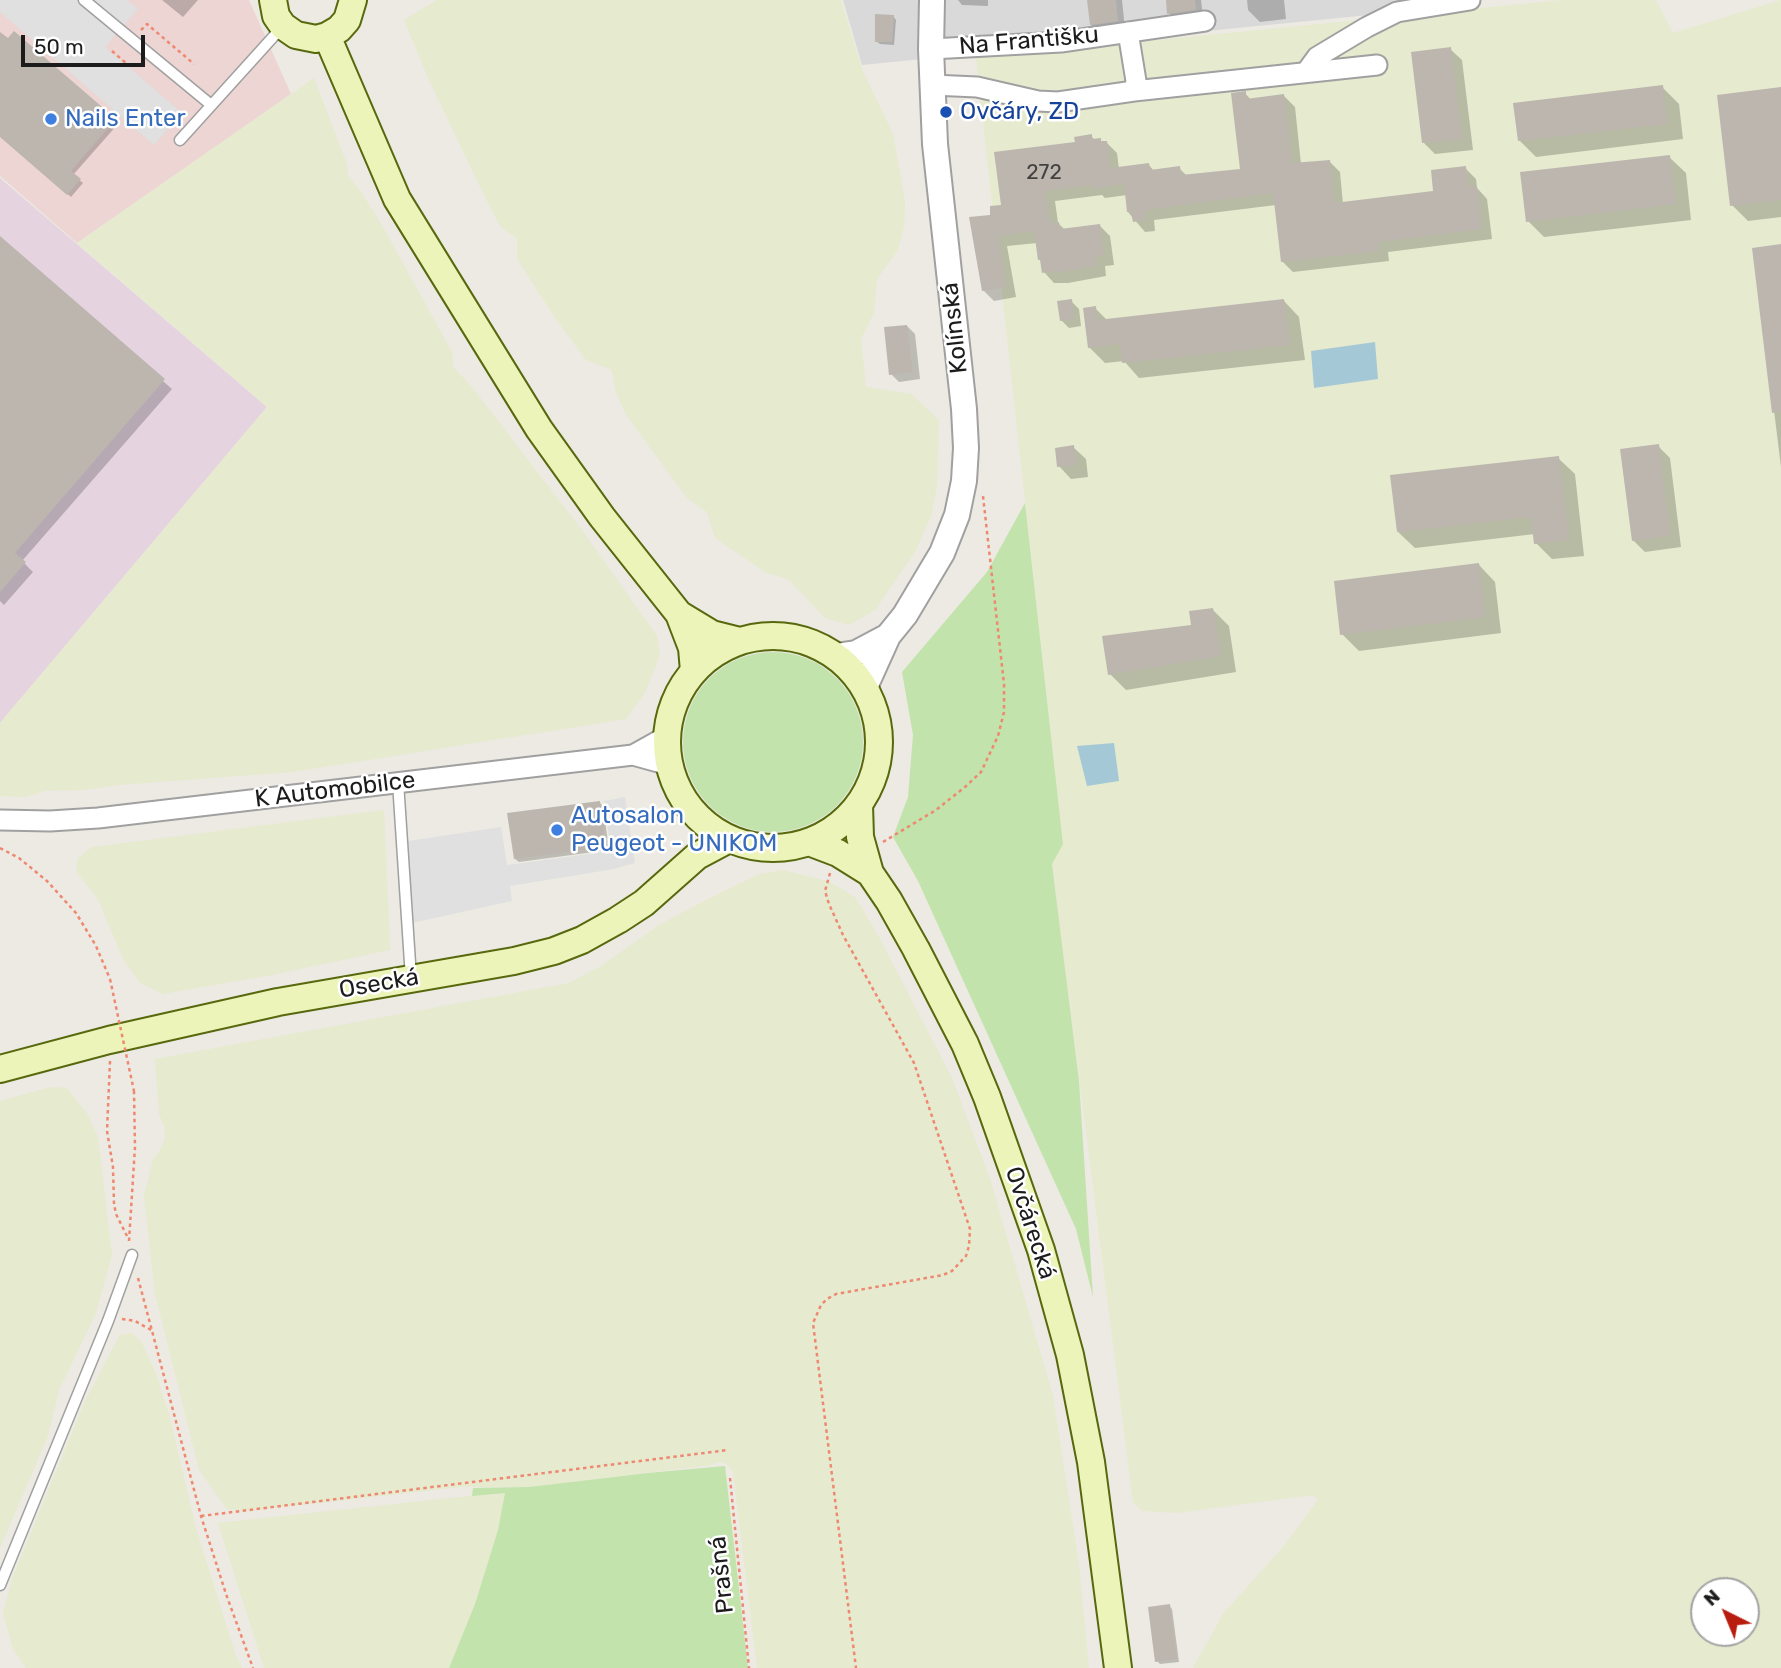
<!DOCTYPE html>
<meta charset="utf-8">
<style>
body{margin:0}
#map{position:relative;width:1781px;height:1668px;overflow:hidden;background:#eceae2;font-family:Rubik,sans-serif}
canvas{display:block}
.north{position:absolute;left:1690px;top:1577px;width:70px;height:70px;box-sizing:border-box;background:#fff;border:2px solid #a4a4a4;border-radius:50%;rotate:317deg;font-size:19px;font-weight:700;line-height:28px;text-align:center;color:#1c1c1c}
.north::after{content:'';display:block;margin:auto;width:24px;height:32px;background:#b81d10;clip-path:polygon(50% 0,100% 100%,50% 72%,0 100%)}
.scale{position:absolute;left:21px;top:35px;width:124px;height:32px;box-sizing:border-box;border:4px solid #1c1c1c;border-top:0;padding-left:9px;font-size:21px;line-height:24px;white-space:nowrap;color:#1c1c1c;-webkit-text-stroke:5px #fff;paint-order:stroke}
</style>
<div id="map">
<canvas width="1781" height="1668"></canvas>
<div class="north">N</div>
<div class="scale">50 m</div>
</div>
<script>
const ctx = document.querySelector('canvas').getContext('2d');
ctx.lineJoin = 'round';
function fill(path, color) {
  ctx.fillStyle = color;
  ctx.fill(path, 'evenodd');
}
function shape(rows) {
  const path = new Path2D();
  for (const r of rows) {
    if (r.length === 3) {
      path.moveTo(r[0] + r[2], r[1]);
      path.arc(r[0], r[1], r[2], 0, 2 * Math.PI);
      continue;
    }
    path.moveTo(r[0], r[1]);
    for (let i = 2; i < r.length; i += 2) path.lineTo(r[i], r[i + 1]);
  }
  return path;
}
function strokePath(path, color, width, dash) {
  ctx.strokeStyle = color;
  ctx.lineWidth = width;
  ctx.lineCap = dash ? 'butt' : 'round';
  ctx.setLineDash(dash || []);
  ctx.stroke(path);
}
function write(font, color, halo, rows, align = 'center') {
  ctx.font = font + ' Rubik,sans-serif';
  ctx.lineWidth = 5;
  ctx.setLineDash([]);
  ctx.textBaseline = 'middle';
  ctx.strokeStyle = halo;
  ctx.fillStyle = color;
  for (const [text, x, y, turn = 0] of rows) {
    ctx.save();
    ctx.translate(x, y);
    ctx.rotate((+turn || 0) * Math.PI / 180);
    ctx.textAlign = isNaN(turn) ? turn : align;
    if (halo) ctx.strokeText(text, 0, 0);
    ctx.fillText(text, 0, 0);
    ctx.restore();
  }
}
fill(shape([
 [843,0,1447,0,1369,15,862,65]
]), '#dad9d9');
fill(shape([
 [0,0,249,0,291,94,77,243,0,176]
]), '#ecd5d2');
fill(shape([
 [0,178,267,407,0,723]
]), '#e5d4e0');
fill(shape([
 [437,0,841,0,862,69,893,134,905,201,904,226,898,250,877,279,874,313,861,339,866,387,911,394,939,420,937,485,931,516,915,552,875,610,849,625,825,618,789,580,765,572,715,538,707,512,687,498,626,415,616,392,612,370,586,360,556,319,517,259,517,239,500,226,484,195,428,78,404,20],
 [1562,0,1656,0,1673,33,1781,0,1781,1668,1193,1668,1223,1614,1282,1548,1318,1500,1313,1495,1176,1513,1142,1511,1133,1502,1052,864,1063,843,976,58],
 [1704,1591,1746,1591,1746,1633,1704,1633],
 [314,78,347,164,348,176,360,190,384,229,452,352,453,367,472,387,585,534,657,636,660,655,645,693,626,719,293,772,119,785,83,790,45,791,26,797,0,796,0,723,267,407,77,243],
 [384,810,390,950,272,975,163,994,140,983,123,959,98,899,76,872,78,858,92,847],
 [783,870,830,882,855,897,879,937,952,1078,990,1179,1053,1396,1079,1565,1089,1668,757,1668,733,1472,727,1464,718,1462,712,1465,529,1487,461,1487,247,1511,227,1509,199,1470,155,1294,144,1196,153,1159,159,1152,165,1138,164,1126,159,1114,155,1059,569,983,601,966,659,925,702,902,759,874],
 [51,1087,67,1088,88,1115,98,1137,112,1255,96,1313,59,1390,48,1436,0,1548,0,1101],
 [131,1333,141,1341,156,1374,169,1414,196,1528,236,1656,242,1668,26,1668,13,1649,3,1613,12,1579,85,1401,120,1335],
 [505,1492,498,1530,475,1604,449,1668,264,1668,218,1523]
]), '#e6eace');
fill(shape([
 [1025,503,1063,844,1052,864,1079,1081,1093,1297,1076,1229,918,881,893,837,908,797,913,735,902,672,987,572],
 [773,742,90],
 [725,1466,748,1668,449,1668,475,1604,498,1530,505,1493,472,1496,473,1488,529,1487,648,1473]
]), '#c2e3ab');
fill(shape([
 [0,0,127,0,138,9,105,47,182,113,154,145,0,12],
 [625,797,635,863,614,869,510,886,512,901,407,924,402,842,501,827,507,865,611,851,604,801]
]), '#e0e0e0');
fill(shape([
 [1375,342,1378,379,1314,388,1311,351],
 [1114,743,1119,781,1087,786,1077,746]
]), '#a5c8d7');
fill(shape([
 [162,0,198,0,183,17],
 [958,0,988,0,988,6,962,5],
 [1089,0,1122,0,1125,29,1099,32,1091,25],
 [1167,0,1201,0,1203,17,1177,21,1169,13],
 [1247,0,1284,0,1286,19,1260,22,1248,10],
 [893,16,896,20,894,45,880,44,876,41],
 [14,33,118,124,73,175,83,183,71,197,0,135,0,34,8,41],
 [1450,49,1462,60,1473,150,1435,154,1424,143],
 [1662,87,1679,104,1683,139,1536,157,1519,140],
 [1781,90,1781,217,1748,221,1732,205],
 [1245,93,1251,100,1284,96,1295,107,1301,164,1329,161,1340,172,1343,204,1435,193,1465,168,1476,179,1477,188,1487,199,1492,239,1388,252,1389,261,1293,272,1282,261,1276,205,1154,220,1155,231,1145,232,1128,212,1127,195,1105,198,1102,195,1055,201,1058,223,1065,230,1100,226,1110,236,1114,265,1105,266,1106,276,1068,283,1054,283,1044,272,1037,243,1007,246,1016,297,994,301,983,290,992,216,1077,143,1091,136,1096,141,1106,142,1117,153,1119,169,1149,165,1154,171,1179,168,1187,176,1242,171],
 [1669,157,1686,173,1691,220,1544,237,1528,221],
 [0,239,172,389,22,561,33,572,4,605,0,601],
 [1781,246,1781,467,1754,249],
 [1071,301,1079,309,1081,326,1069,328,1061,320],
 [1284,301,1299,317,1305,360,1139,378,1124,361,1105,363,1089,347,1095,308,1107,320],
 [907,326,915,334,920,379,899,382,891,374],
 [1658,446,1670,458,1681,547,1645,552,1633,540],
 [1073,447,1086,459,1088,477,1071,479,1059,466],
 [1558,458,1575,474,1584,556,1552,559,1536,543,1535,534,1415,548,1398,532],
 [1479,565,1495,582,1501,633,1359,651,1342,634],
 [1213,610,1229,626,1236,672,1126,690,1110,674,1193,627],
 [599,802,603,806,609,850,519,862,515,859],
 [1169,1606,1172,1609,1179,1662,1160,1664,1157,1661]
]), '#0003');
fill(shape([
 [1087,0,1116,0,1118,21,1090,25],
 [1166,0,1195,0,1196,10,1167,14],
 [875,14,894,15,892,42,875,42],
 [14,31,116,119,71,171,81,179,67,195,0,137,0,32,8,38],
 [1451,47,1462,139,1422,143,1411,52],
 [1663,85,1667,124,1518,141,1513,103],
 [1781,87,1781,200,1730,206,1717,95],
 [1246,91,1246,99,1284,94,1292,163,1330,160,1334,203,1433,191,1431,170,1466,166,1468,186,1477,186,1482,229,1378,242,1379,251,1281,262,1273,193,1145,210,1146,220,1133,222,1131,212,1127,212,1124,184,1093,189,1092,185,1045,191,1050,223,1059,222,1060,229,1100,224,1104,255,1095,256,1096,266,1056,273,1055,271,1042,273,1040,260,1038,260,1034,231,998,236,1006,287,982,291,969,217,990,215,990,206,1001,205,994,152,1075,142,1074,137,1092,134,1092,139,1101,138,1101,141,1107,141,1110,168,1149,163,1150,170,1180,166,1181,175,1240,169,1231,93],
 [1670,155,1676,204,1526,222,1520,172],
 [0,236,165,379,15,553,26,562,0,592],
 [1781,244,1781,412,1772,413,1752,248],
 [1072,299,1074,319,1060,321,1057,301],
 [1284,299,1290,345,1122,363,1120,344,1088,348,1083,308,1096,306,1097,320],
 [907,325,913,372,889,375,884,327],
 [1659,444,1670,536,1632,541,1620,449],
 [1074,445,1076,465,1057,467,1055,448],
 [1559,456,1569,540,1534,544,1531,517,1397,532,1390,475],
 [1479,563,1485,617,1340,635,1334,581],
 [1213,608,1221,656,1108,675,1102,636,1191,625,1189,611],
 [600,801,606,847,514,859,507,813],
 [1170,1604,1177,1659,1155,1662,1148,1607]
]), '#bcb6af');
const service = shape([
 [84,0,210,104],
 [180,140,283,26],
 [398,782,411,978],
 [0,1585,108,1321,132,1255]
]);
const minor = shape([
 [931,49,1061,42,1205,21],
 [1306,72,1317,57,1367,27,1397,12,1470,0],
 [932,85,977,87,1038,101,1058,102,1134,91,1136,81,1128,32],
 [1134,91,1377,65],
 [633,755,667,736],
 [0,820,50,821,98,818,633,755,669,765]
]);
const tertiary = shape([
 [836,656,856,653,888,636],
 [865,687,888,636,905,615,942,553,957,515,964,481,966,448,964,409,935,144,931,49,932,0]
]);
const secondary = shape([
 [273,0,276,16,283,26,296,35,316,39,327,36,339,29,347,20,353,0],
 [327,36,397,199,539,429,602,517,679,614,692,648,694,671],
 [679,614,712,634,740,641],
 [773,742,106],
 [859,805,860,837,870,873,889,901,916,949,965,1044,987,1097,1041,1250,1070,1355,1091,1462,1118,1668],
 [809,842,838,853,870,873],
 [0,1069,109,1040,278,1002,514,961,554,951,582,940,618,920,644,903,697,856,729,839]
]);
strokePath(service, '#a0a0a0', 13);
strokePath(minor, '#a0a0a0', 23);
strokePath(tertiary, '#a0a0a0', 28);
strokePath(secondary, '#57680d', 30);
strokePath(shape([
 [141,30,147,24,194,64],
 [112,51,127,64],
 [883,842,936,810,965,787,981,772,998,736,1004,712,1004,684,983,496],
 [0,848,19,858,47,881,76,913,96,946,110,979],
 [830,873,825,891,829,904,843,935,914,1063,970,1229,969,1246,966,1256,952,1271,943,1275,836,1294,827,1299,821,1305,813,1323,856,1668],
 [110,1061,107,1131,113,1167,114,1204,116,1214,127,1236],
 [129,1241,135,1147,134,1091],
 [138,1278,201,1516,226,1594,253,1668],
 [122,1319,135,1321,151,1330],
 [730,1478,749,1668],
 [201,1516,728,1450]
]), '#ee8871', 2.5, [3.5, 3.5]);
strokePath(service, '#fff', 10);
strokePath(minor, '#fff', 19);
strokePath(tertiary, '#fff', 24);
strokePath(secondary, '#ecf4b9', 26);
strokePath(shape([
 [110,979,134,1091]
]), '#ee8871', 2.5, [3.5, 3.5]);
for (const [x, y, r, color] of [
 [946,112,7,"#1a4fb4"],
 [51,119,7,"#3f7fe0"],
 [557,830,7,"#3f7fe0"]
]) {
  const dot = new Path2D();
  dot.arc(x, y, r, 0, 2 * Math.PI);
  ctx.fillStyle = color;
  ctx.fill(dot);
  strokePath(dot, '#fff', 2.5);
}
write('21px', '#444241', null, [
 ["272",1044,173]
]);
write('24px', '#1c1c1c', '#fff', [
 ["Na Františku",1029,41,-5],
 ["Kolínská",955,328,-96],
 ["K Automobilce",335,790,-7],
 ["Osecká",379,984,-10],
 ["Ovčárecká",1030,1223,72],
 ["Prašná",722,1575,-96]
]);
write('24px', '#164399', '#fff', [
 ["Ovčáry, ZD",960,112]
], 'left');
write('24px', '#366cbe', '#fff', [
 ["Nails Enter",65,119],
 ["Autosalon",571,816],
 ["Peugeot - UNIKOM",571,844]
], 'left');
</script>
